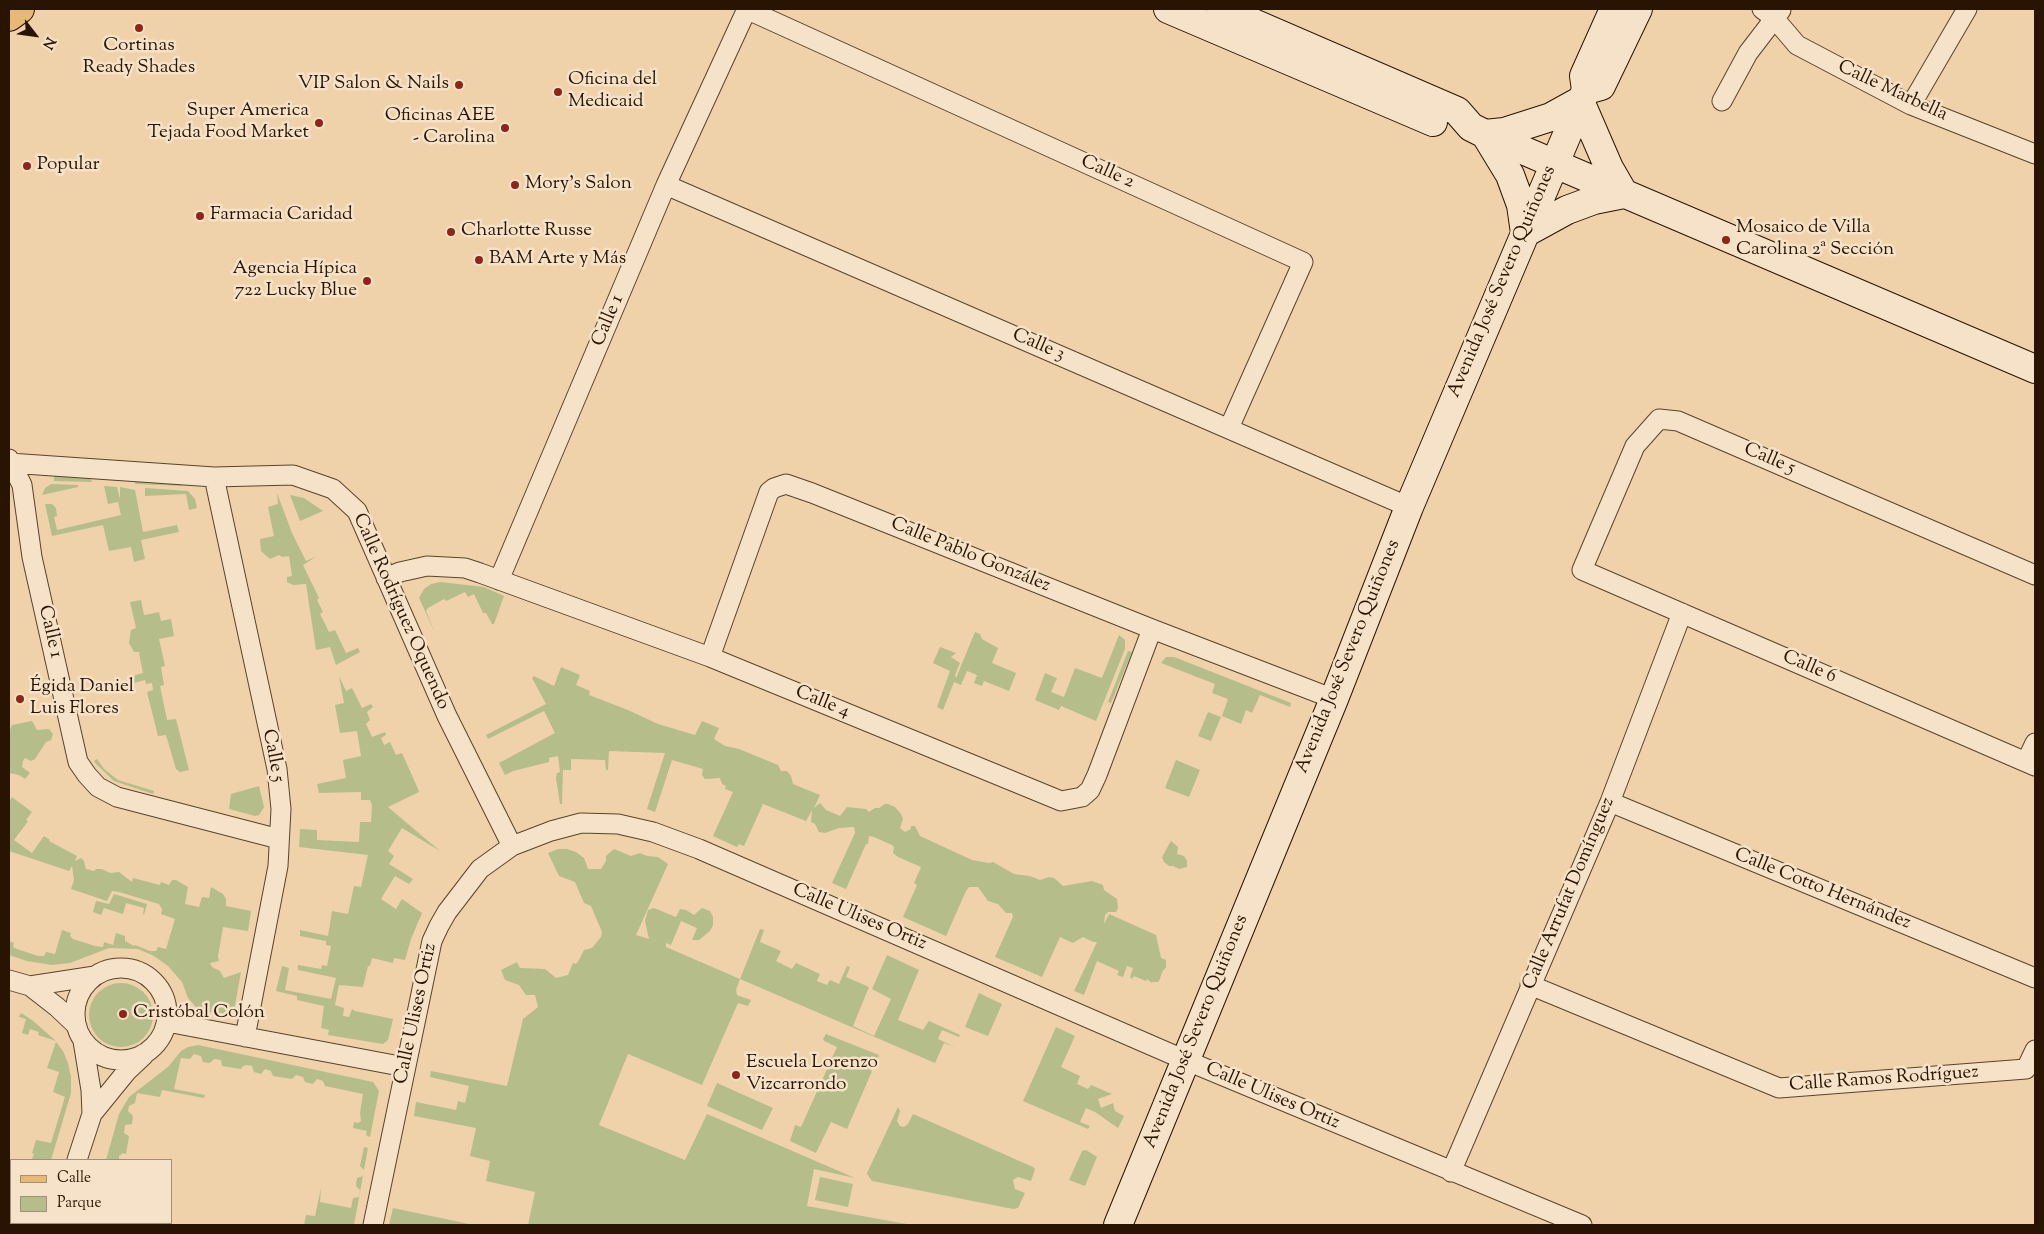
<!DOCTYPE html>
<meta charset="utf-8">
<style>
body{margin:0}
#map{position:relative;width:2044px;height:1234px;overflow:hidden;background:#efd2aa;font-family:"Sorts Mill Goudy",serif}
canvas{display:block}
.frame{position:absolute;inset:0;border:10px solid #291302;pointer-events:none}
.legend{position:absolute;left:10px;top:1159px;width:162px;height:65px;box-sizing:border-box;background:#f5e2c8;border:1px solid #a38f79;margin:0;padding:6px 9px;list-style:none;font-size:15px;color:#291302}
.legend li{display:flex;align-items:center;gap:10px;height:25px}
.legend b{width:25px;border:1px solid #a38f79}
.north{position:absolute;left:10px;top:10px;width:50px;height:50px;-webkit-text-stroke:4px #f5e2c8;paint-order:stroke;rotate:120deg;font-size:14px;font-weight:700;line-height:20px;text-align:center;color:#291302}
.north::after{content:'';display:block;margin:auto;width:18px;height:22px;background:#291302;clip-path:polygon(50% 0,100% 100%,50% 72%,0 100%)}
</style>
<div id="map">
<canvas width="2044" height="1234"></canvas>
<div class="frame"></div>
<ul class="legend">
<li><b style="height:6px;background:#e8b975"></b>Calle</li>
<li><b style="height:14px;background:#b5bd8b"></b>Parque</li>
</ul>
<div class="north">N</div>
</div>
<script>
const ctx = document.querySelector('canvas').getContext('2d');
ctx.lineJoin = 'round';
function fill(path, color) {
  ctx.fillStyle = color;
  ctx.fill(path, 'evenodd');
}
function shape(rows) {
  const path = new Path2D();
  for (const r of rows) {
    if (r.length === 3) {
      path.moveTo(r[0] + r[2], r[1]);
      path.arc(r[0], r[1], r[2], 0, 2 * Math.PI);
      continue;
    }
    path.moveTo(r[0], r[1]);
    for (let i = 2; i < r.length; i += 2) path.lineTo(r[i], r[i + 1]);
  }
  return path;
}
function strokePath(path, color, width, dash) {
  ctx.strokeStyle = color;
  ctx.lineWidth = width;
  ctx.lineCap = dash ? 'butt' : 'round';
  ctx.setLineDash(dash || []);
  ctx.stroke(path);
}
function write(font, color, halo, rows, align = 'center') {
  ctx.font = font + ' "Sorts Mill Goudy",serif';
  ctx.lineWidth = 5;
  ctx.setLineDash([]);
  ctx.textBaseline = 'middle';
  ctx.strokeStyle = halo;
  ctx.fillStyle = color;
  for (const [text, x, y, turn = 0] of rows) {
    ctx.save();
    ctx.translate(x, y);
    ctx.rotate((+turn || 0) * Math.PI / 180);
    ctx.textAlign = isNaN(turn) ? turn : align;
    if (halo) ctx.strokeText(text, 0, 0);
    ctx.fillText(text, 0, 0);
    ctx.restore();
  }
}
fill(shape([
 [54,476,91,479,92,482,54,481],
 [135,481,182,483,182,486,135,484],
 [51,484,78,485,78,487,42,495,45,488],
 [104,486,117,487,120,499,120,487,135,490,143,532,177,525,179,532,141,540,145,559,134,562,131,547,109,551,103,525,52,536,45,504,52,504,56,508,57,516,54,517,57,530,121,515,118,502,108,504],
 [145,488,188,491,195,499,197,508,189,510,186,494,145,496],
 [277,493,292,533,306,561,317,556,303,565,319,598,317,600,323,612,320,614,329,632,335,630,346,653,358,648,360,652,336,665,330,647,316,650,306,584,293,585,287,582,287,577,292,576,289,556,282,557,279,555,270,559,261,551,260,539,274,536,268,507,278,504],
 [290,495,304,498,323,511,300,521],
 [440,582,484,587,504,596,494,624,492,624,486,613,483,613,474,594,468,597,465,592,446,601,444,599,428,608,426,611,435,633,419,598,424,589,431,584],
 [141,600,144,615,159,612,161,621,171,619,174,636,159,639,165,666,161,667,164,685,160,686,167,720,176,719,189,770,180,772,176,769,166,735,158,736,147,692,153,690,152,683,146,684,145,680,134,683,132,676,143,673,139,653,141,652,134,652,129,643,131,630,136,628,130,602],
 [975,632,980,634,982,639,998,648,992,663,1016,673,1009,691,984,681,982,686,974,683,977,675,967,671,961,685,954,682,943,710,937,707,950,671,933,663,940,647,956,653,951,657,960,663,955,675,956,678],
 [1119,635,1125,640,1125,649,1096,721,1061,706,1059,710,1035,700,1045,673,1057,678,1051,692,1064,697,1075,668,1102,678],
 [1128,651,1132,652,1111,703,1108,702],
 [1166,657,1174,657,1291,703,1290,707,1260,695,1252,713,1246,710,1241,724,1222,716,1228,699,1212,693,1215,684,1161,663],
 [561,667,580,675,576,685,590,691,589,695,628,710,658,724,695,735,702,721,719,728,714,739,725,746,739,749,778,765,781,771,787,771,791,776,793,784,820,795,814,808,820,803,826,810,840,816,847,807,866,809,869,812,875,808,879,808,885,804,888,804,895,807,901,814,903,819,900,828,905,832,911,829,911,826,915,826,920,836,972,860,989,863,993,862,1014,874,1030,876,1040,880,1049,877,1054,878,1063,886,1092,881,1103,885,1104,890,1117,899,1118,908,1116,912,1108,912,1105,915,1104,924,1109,914,1156,935,1161,958,1166,960,1166,967,1162,972,1160,979,1158,982,1152,982,1152,983,1147,979,1146,981,1134,976,1132,979,1130,977,1133,968,1127,966,1123,977,1117,975,1119,971,1097,961,1084,995,1074,991,1097,942,1093,942,1083,937,1073,943,1060,937,1042,977,995,957,1013,917,1012,913,1006,913,998,904,988,901,978,887,969,887,966,891,946,936,903,917,917,885,914,883,921,867,898,857,893,853,894,847,892,845,874,837,869,836,868,844,866,844,846,889,832,883,855,833,854,827,839,828,825,833,819,832,815,824,811,822,812,810,806,821,763,804,744,846,739,844,737,847,713,836,733,792,725,789,726,786,722,784,720,778,705,779,702,775,703,769,672,760,655,812,647,809,665,753,609,751,608,770,606,770,605,760,571,759,571,770,563,770,562,804,560,804,556,778,557,773,560,772,558,756,549,758,549,762,513,771,505,775,499,763,555,733,544,711,488,739,486,735,546,704,532,678,534,676,554,686],
 [339,676,346,691,352,688,362,708,371,704,373,707,367,712,370,720,366,724,372,737,385,732,386,735,381,738,384,745,390,742,396,755,402,753,418,789,419,792,388,807,440,851,402,828,388,851,394,856,389,864,413,879,409,884,395,876,381,899,396,909,402,899,422,913,411,939,405,960,394,958,393,963,372,958,370,966,368,966,363,987,339,985,335,1005,344,1008,343,1016,349,1017,352,1009,355,1011,393,1019,388,1040,383,1044,328,1035,329,1030,321,1028,324,1006,297,1000,297,996,276,991,282,966,289,968,285,990,331,999,336,978,298,970,298,965,321,969,322,965,327,966,331,946,326,945,326,941,300,936,300,930,328,936,332,911,348,914,354,886,361,887,368,855,299,847,300,829,317,830,317,840,359,842,360,822,371,822,372,805,370,800,361,800,361,792,319,793,317,784,346,778,343,760,361,756,357,731,340,733,335,705,344,703],
 [1208,712,1221,717,1211,741,1198,736],
 [32,721,37,730,49,729,53,734,51,740,46,742,35,759,31,761,25,758,23,761,22,767,30,773,25,779,19,775,9,773,9,732,12,725],
 [97,759,104,769,118,780,154,791,153,794,114,781,96,764,94,761],
 [1176,760,1200,770,1189,797,1165,788],
 [259,786,264,807,259,815,255,816,229,809,231,794],
 [12,797,32,812,26,820,28,821,26,824,14,840,32,853,44,836,50,840,49,841,77,856,75,861,81,858,84,861,86,869,94,871,96,869,102,869,110,873,119,872,132,882,133,878,160,885,161,882,169,885,172,880,176,880,188,887,185,904,199,907,202,897,209,898,211,887,223,894,226,899,226,906,251,911,248,931,223,927,218,956,219,961,210,963,212,967,220,971,224,978,241,972,234,1011,231,1015,209,1012,196,1007,188,998,182,982,168,966,154,956,138,949,109,948,70,963,52,965,27,961,9,955,9,941,14,943,13,947,17,949,38,956,44,956,46,952,55,954,62,930,71,933,70,936,73,939,95,946,103,947,104,942,113,945,116,933,125,936,125,941,134,946,135,945,150,951,156,951,158,947,166,949,175,919,161,914,162,909,159,904,119,892,112,891,107,901,71,889,74,880,72,866,69,871,9,851,9,802],
 [1171,841,1178,847,1177,854,1184,856,1187,861,1187,867,1179,869,1173,866,1169,866,1164,862,1162,857],
 [558,849,567,849,576,852,584,858,588,869,601,869,606,861,606,856,614,849,631,856,640,853,647,856,658,857,668,864,636,935,649,939,645,921,648,910,654,908,676,917,680,909,686,910,694,915,702,908,710,911,713,917,713,925,710,931,699,940,692,940,697,928,681,921,671,945,666,943,666,947,740,979,760,929,764,930,760,942,781,951,776,961,792,969,796,963,820,974,817,981,827,985,830,980,839,984,847,966,850,967,846,977,869,987,853,1026,874,1036,891,999,872,989,887,955,919,970,898,1020,923,1030,929,1021,960,1035,959,1037,942,1030,938,1039,955,1047,944,1043,935,1063,740,979,736,990,737,995,751,1000,748,1006,738,1003,702,1085,628,1054,599,1125,685,1160,707,1114,855,1178,814,1169,807,1206,912,1225,528,1225,535,1192,486,1181,490,1161,470,1156,476,1128,414,1116,416,1102,456,1110,458,1101,465,1103,469,1086,430,1077,431,1071,507,1086,523,1019,538,1007,535,995,526,995,519,985,505,980,501,970,517,962,520,968,545,969,556,978,568,975,573,963,576,964,579,960,584,950,592,948,601,937,602,932,591,906,584,903,575,882,559,876,548,853],
 [114,894,147,904,144,915,143,914,144,908,126,903,123,914,104,908,101,915,93,912,96,901,109,904],
 [121,1015,32],
 [979,993,1002,1004,988,1036,965,1027],
 [21,1013,32,1020,56,1041,38,1035,39,1032,30,1029,28,1035,22,1033,26,1019,19,1017],
 [1056,1027,1075,1036,1061,1067,1080,1076,1077,1084,1088,1089,1091,1085,1112,1094,1098,1099,1101,1108,1113,1103,1115,1111,1124,1116,1118,1128,1095,1112,1086,1108,1080,1122,1090,1126,1088,1129,1023,1101],
 [826,1034,879,1055,877,1060,870,1058,866,1067,872,1071,847,1129,831,1122,816,1153,790,1141,795,1125,801,1127,837,1047,824,1041,823,1039],
 [56,1042,63,1051,68,1063,71,1077,71,1093,51,1160,36,1160,32,1159,34,1154,32,1153,36,1140,51,1143,65,1097,53,1092,59,1072,47,1068],
 [198,1045,373,1082,379,1091,370,1137,366,1135,367,1131,353,1128,354,1122,358,1123,361,1121,360,1113,363,1094,325,1086,323,1081,317,1079,313,1084,305,1082,303,1077,296,1075,292,1079,273,1076,271,1071,265,1069,261,1074,254,1072,252,1066,246,1065,242,1067,241,1069,222,1066,221,1060,214,1059,210,1063,203,1062,201,1056,194,1054,190,1059,181,1058,174,1089,205,1095,204,1098,162,1090,160,1097,137,1093,135,1103,129,1106,128,1111,133,1116,132,1124,125,1125,124,1133,129,1136,126,1154,123,1153,119,1156,119,1160,106,1160,119,1114,129,1097,168,1067,181,1051,188,1047],
 [717,1083,773,1108,762,1130,707,1106],
 [898,1107,900,1111,897,1121,900,1126,904,1127,908,1124,913,1114,1033,1167,1035,1169,1031,1181,1018,1177,1013,1180,1015,1189,1025,1193,1018,1208,1013,1209,872,1181,867,1174,868,1171],
 [364,1147,368,1148,354,1225,304,1225,306,1215,315,1216,321,1188,320,1202,351,1208,353,1198,359,1197,360,1190,356,1186,357,1178,363,1176,364,1170,360,1166],
 [1086,1150,1097,1157,1085,1186,1069,1180,1082,1151],
 [820,1177,853,1184,848,1207,815,1200],
 [393,1208,474,1225,389,1225]
]), '#b5bd8b');
const street = shape([
 [746,9,1303,262,1229,428],
 [1762,9,1774,18,1797,45,1911,105,2035,154],
 [1722,101,1748,53,1781,10],
 [1911,105,1967,9],
 [666,185,1409,507],
 [9,459,22,485,32,557,78,762,87,775,98,787,117,797,279,839],
 [9,463,214,477,293,475,333,489,357,511,447,716,512,846],
 [214,477,277,769,281,809,278,866,245,1037],
 [2035,575,1678,421,1659,419,1635,446,1582,570,2035,766],
 [386,578,400,572,427,566,465,568,480,573,710,657,1061,801,1082,797,1090,790,1097,775,1152,629],
 [499,580,666,185,747,9],
 [710,657,769,492,774,488,786,484,812,493,1152,629,1334,699],
 [2026,762,2035,743],
 [1610,802,2035,978],
 [121,1014,46],
 [9,980,30,986,95,976],
 [1530,985,1779,1088,2026,1069,2035,1050],
 [30,986,57,1007,76,1025],
 [167,1022,405,1067],
 [92,1114,127,1071,144,1055],
 [77,1160,92,1114,91,1090,83,1041],
 [1451,1172,1610,802,1682,613],
 [9,1207,11,1208],
 [82,1223,93,1225],
 [56,1225,57,1223],
 [373,1225,432,941,439,926,447,912,480,869,512,846,551,831,581,823,618,824,653,832,699,849,1185,1060,1582,1225]
]);
const secondary = shape([
 [1168,9,1433,122],
 [1221,9,1457,111,1471,127,1485,134,2035,369],
 [1586,90,1601,86,1638,9],
 [1580,101,1609,168,1624,194,1594,200,1567,210,1525,233,1521,205,1510,175,1485,134,1504,132,1551,117,1580,101],
 [1118,1225,1334,699,1409,507,1586,90,1584,76,1614,9]
]);
const primary = shape([
 [9,17,20,9]
]);
strokePath(street, '#5a432c', 21);
strokePath(secondary, '#291302', 30);
strokePath(primary, '#291302', 30);
strokePath(street, '#f5e2c8', 19);
strokePath(secondary, '#f5e2c8', 28);
strokePath(primary, '#e8b975', 28);
for (const [x, y, r, color] of [
 [139,28,5,"#8f2418"],
 [459,85,5,"#8f2418"],
 [558,92,5,"#8f2418"],
 [319,123,5,"#8f2418"],
 [505,128,5,"#8f2418"],
 [27,166,5,"#8f2418"],
 [515,185,5,"#8f2418"],
 [200,216,5,"#8f2418"],
 [451,232,5,"#8f2418"],
 [1726,240,5,"#8f2418"],
 [479,260,5,"#8f2418"],
 [367,281,5,"#8f2418"],
 [20,699,5,"#8f2418"],
 [123,1014,5,"#8f2418"],
 [736,1075,5,"#8f2418"]
]) {
  const dot = new Path2D();
  dot.arc(x, y, r, 0, 2 * Math.PI);
  ctx.fillStyle = color;
  ctx.fill(dot);
  strokePath(dot, '#f5e2c8', 2);
}
write('19px', '#291302', '#f5e2c8', [
 ["Cortinas",139,47,"center"],
 ["Ready Shades",139,69,"center"],
 ["Oficina del",568,81],
 ["Medicaid",568,103],
 ["VIP Salon & Nails",449,85,"right"],
 ["Super America",309,112,"right"],
 ["Tejada Food Market",309,134,"right"],
 ["Oficinas AEE",495,117,"right"],
 ["- Carolina",495,139,"right"],
 ["Popular",37,166],
 ["Mory's Salon",525,185],
 ["Farmacia Caridad",210,216],
 ["Mosaico de Villa",1736,229],
 ["Carolina 2ª Sección",1736,251],
 ["Charlotte Russe",461,232],
 ["BAM Arte y Más",489,260],
 ["Agencia Hípica",357,270,"right"],
 ["722 Lucky Blue",357,292,"right"],
 ["Égida Daniel",30,688],
 ["Luis Flores",30,710],
 ["Cristóbal Colón",133,1014],
 ["Escuela Lorenzo",746,1064],
 ["Vizcarrondo",746,1086]
], 'left');
write('19px', '#291302', '#f5e2c8', [
 ["Calle Marbella",1892,92,25],
 ["Calle 2",1107,173,24],
 ["Avenida José Severo Quiñones",1503,282,-67],
 ["Calle 1",609,321,-67],
 ["Calle 3",1038,346,23],
 ["Calle 5",1769,460,23],
 ["Calle Pablo González",970,556,22],
 ["Calle Rodríguez Oquendo",400,612,66],
 ["Calle 1",49,632,77],
 ["Avenida José Severo Quiñones",1349,657,-68],
 ["Calle 6",1809,668,23],
 ["Calle 4",822,703,22],
 ["Calle 5",272,756,79],
 ["Calle Cotto Hernández",1822,890,22],
 ["Calle Arrufat Domínguez",1570,894,-67],
 ["Calle Ulises Ortiz",859,918,23],
 ["Calle Ulises Ortiz",417,1014,-78],
 ["Avenida José Severo Quiñones",1197,1032,-68],
 ["Calle Ramos Rodríguez",1884,1080,-4],
 ["Calle Ulises Ortiz",1272,1097,23]
]);
</script>
